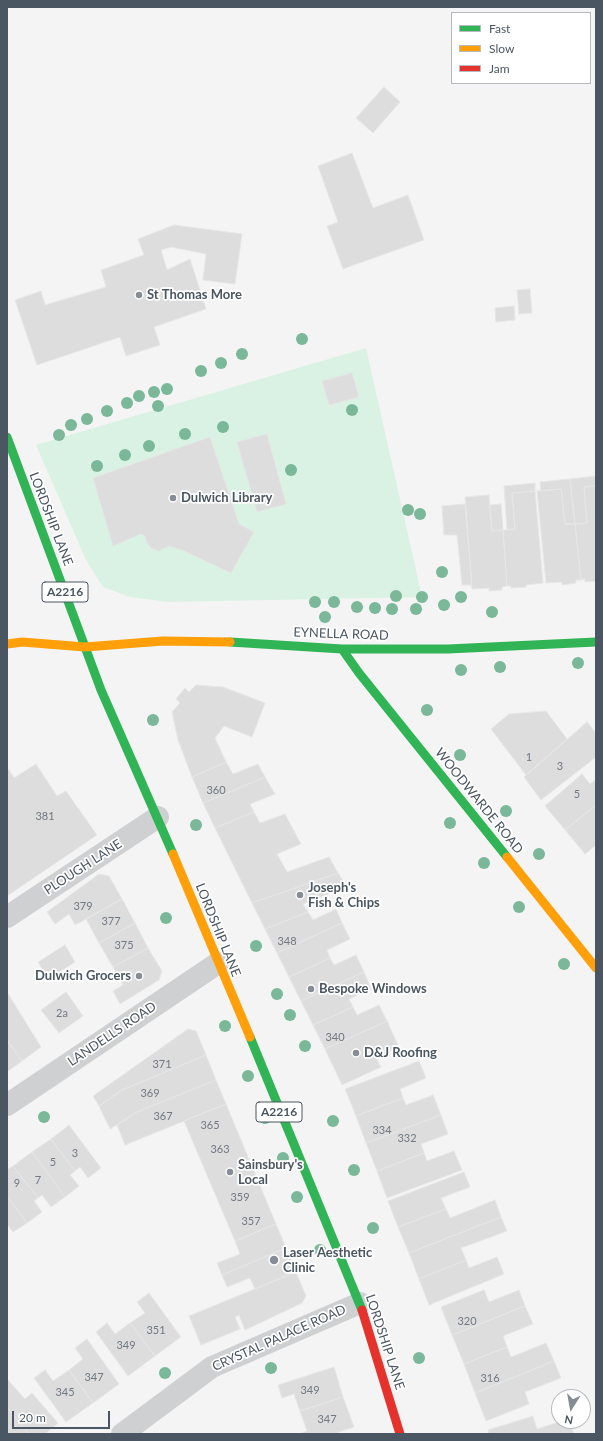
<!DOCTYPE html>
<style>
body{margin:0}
#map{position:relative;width:603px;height:1441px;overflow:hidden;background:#f4f4f4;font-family:Lato,sans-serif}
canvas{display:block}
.frame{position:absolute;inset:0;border:8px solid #4a5661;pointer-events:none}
.legend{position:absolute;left:451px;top:12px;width:140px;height:72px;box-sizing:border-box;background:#fff;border:1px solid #b7bbc0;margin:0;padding:5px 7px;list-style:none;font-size:12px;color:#4a5661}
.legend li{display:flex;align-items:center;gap:8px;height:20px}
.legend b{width:20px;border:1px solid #b7bbc0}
.north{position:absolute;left:551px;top:1389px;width:40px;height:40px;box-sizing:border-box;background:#fff;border:1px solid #b7bbc0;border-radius:50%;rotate:191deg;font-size:11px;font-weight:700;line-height:16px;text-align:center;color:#4a5661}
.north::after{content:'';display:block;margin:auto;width:14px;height:18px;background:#868d94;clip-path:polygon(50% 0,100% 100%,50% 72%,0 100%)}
.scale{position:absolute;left:12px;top:1411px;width:98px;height:18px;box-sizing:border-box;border:2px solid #4a5661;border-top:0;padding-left:5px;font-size:12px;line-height:14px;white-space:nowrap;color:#4a5661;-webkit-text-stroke:3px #fff;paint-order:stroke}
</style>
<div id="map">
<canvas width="603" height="1441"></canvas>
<div class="frame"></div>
<ul class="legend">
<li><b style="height:5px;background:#30b455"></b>Fast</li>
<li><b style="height:5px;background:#ff9f0a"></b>Slow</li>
<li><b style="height:5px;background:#e5322d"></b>Jam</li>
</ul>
<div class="north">N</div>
<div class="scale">20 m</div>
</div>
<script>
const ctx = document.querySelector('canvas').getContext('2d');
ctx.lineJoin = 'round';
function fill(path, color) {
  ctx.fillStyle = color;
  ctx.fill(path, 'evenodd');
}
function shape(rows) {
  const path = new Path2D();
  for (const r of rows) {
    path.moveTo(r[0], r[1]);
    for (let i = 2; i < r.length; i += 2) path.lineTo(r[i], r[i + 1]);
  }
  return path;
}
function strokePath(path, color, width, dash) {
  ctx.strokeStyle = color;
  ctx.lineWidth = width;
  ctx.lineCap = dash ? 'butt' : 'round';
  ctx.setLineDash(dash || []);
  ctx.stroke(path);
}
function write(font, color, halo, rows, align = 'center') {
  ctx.font = font + ' Lato,sans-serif';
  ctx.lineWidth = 3.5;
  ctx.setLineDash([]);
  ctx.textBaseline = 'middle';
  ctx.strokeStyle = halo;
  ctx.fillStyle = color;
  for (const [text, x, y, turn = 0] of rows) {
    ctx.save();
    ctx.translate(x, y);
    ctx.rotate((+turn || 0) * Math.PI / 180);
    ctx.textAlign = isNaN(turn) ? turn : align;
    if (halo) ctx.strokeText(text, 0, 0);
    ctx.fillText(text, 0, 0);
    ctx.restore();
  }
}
fill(shape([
 [366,348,422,597,168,602,130,597,103,587,86,560,36,445]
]), '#d9f2e3');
const building = shape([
 [384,87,400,102,373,133,356,118,384,87],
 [352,153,373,208,408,195,424,240,343,269,327,226,338,222,318,166,352,153],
 [174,225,242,234,235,284,203,280,206,254,171,247,161,250,167,270,190,259,206,309,154,327,160,345,126,356,120,337,37,365,15,300,41,291,45,305,106,287,101,270,144,255,138,239,174,225],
 [530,289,532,313,519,314,517,290,530,289],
 [514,306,515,320,496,322,495,308,514,306],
 [352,373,359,397,329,405,322,381,352,373],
 [267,434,286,504,257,512,237,442,267,434],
 [210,437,239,524,254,532,231,573,182,550,169,546,159,551,151,548,147,543,145,536,141,534,113,546,93,478,210,437],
 [596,476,596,486,584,487,587,523,575,524,570,479,596,476],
 [570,479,575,524,565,524,561,489,541,491,540,482,570,479],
 [535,483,535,491,512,493,515,529,507,530,504,486,535,483],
 [596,486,596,581,585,582,585,579,581,580,575,524,587,523,584,487,596,486],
 [561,489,565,524,575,524,581,580,576,580,576,583,562,585,562,582,546,583,537,491,561,489],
 [535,491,543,583,526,585,526,587,511,588,511,586,507,586,503,530,515,529,512,493,535,491],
 [489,495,492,531,503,530,507,586,502,587,502,590,489,591,489,588,472,589,465,497,489,495],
 [465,504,472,585,462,585,457,535,444,535,442,506,465,504],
 [501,504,503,530,492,531,490,505,501,504],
 [196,685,223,687,265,703,252,737,224,726,215,738,226,762,192,777,178,740,172,712,180,703,176,699,185,688,189,692,196,685],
 [546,711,567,739,526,775,491,729,509,714,546,711],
 [587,722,596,733,596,757,541,800,524,777,587,722],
 [226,762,233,774,258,764,265,777,203,803,192,777,226,762],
 [36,764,57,796,66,791,97,835,7,896,7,767,14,778,36,764],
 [582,774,590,784,596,779,596,805,565,830,545,806,582,774],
 [265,777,275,794,250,804,254,812,215,828,203,803,265,777],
 [596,805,596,845,585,854,565,830,596,805],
 [254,812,260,823,285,814,301,844,277,854,287,872,329,857,338,873,252,903,215,828,254,812],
 [338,873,347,887,303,904,308,912,265,929,252,903,338,873],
 [99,874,109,876,122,899,75,925,69,914,55,924,47,912,99,874],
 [122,899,135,923,99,943,86,919,122,899],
 [336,909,342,923,277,953,265,929,308,912,313,920,336,909],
 [135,923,148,948,113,967,99,943,135,923],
 [342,923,350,939,327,950,330,958,289,977,277,953,342,923],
 [65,945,75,962,48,979,38,962,65,945],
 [148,948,162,971,159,980,120,1004,113,991,123,985,113,967,148,948],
 [356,955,364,972,301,1001,289,977,330,958,334,965,356,955],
 [364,972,371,989,349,999,353,1007,313,1025,301,1001,364,972],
 [7,992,41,1047,22,1061,7,1040,7,992],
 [66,992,83,1016,59,1033,41,1010,66,992],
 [379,1005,387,1021,325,1049,313,1025,353,1007,357,1015,379,1005],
 [387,1021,399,1047,376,1058,381,1067,342,1085,325,1049,387,1021],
 [188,1029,196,1031,206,1055,122,1090,99,1106,93,1096,188,1029],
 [7,1040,22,1061,7,1072,7,1040],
 [206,1055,216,1080,137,1112,110,1129,99,1106,122,1090,206,1055],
 [419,1061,426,1078,400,1089,403,1098,356,1116,345,1089,419,1061],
 [216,1080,226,1104,125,1145,117,1125,137,1112,216,1080],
 [433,1095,441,1115,366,1143,356,1116,403,1098,406,1105,433,1095],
 [226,1104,276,1224,235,1241,184,1121,226,1104],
 [441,1115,448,1134,421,1144,424,1153,377,1171,366,1143,441,1115],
 [69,1125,101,1168,88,1178,80,1167,75,1171,51,1139,69,1125],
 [51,1139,75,1171,70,1175,79,1186,65,1197,32,1152,51,1139],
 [454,1151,462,1170,387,1198,377,1171,424,1153,427,1161,454,1151],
 [32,1152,65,1197,51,1207,42,1195,38,1198,13,1166,32,1152],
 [13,1166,38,1198,34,1201,42,1212,27,1223,7,1196,7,1170,13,1166],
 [464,1172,470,1187,441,1198,446,1209,398,1227,388,1201,464,1172],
 [7,1196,27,1223,13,1232,7,1224,7,1196],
 [495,1200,501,1217,409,1253,398,1227,446,1209,450,1218,495,1200],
 [501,1217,507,1231,461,1248,466,1260,419,1279,409,1253,501,1217],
 [276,1224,286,1248,222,1275,217,1263,240,1254,235,1241,276,1224],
 [286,1248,296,1272,255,1289,250,1278,227,1287,222,1275,286,1248],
 [497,1257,504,1274,429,1305,419,1279,466,1260,469,1268,497,1257],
 [296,1272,306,1296,302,1303,245,1330,239,1315,235,1317,240,1329,201,1345,189,1316,296,1272],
 [484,1290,489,1302,519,1290,525,1306,452,1335,441,1307,484,1290],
 [149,1293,181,1337,155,1356,130,1323,145,1313,137,1302,149,1293],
 [525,1306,533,1324,503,1336,507,1347,464,1364,452,1335,525,1306],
 [107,1323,115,1334,130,1323,155,1356,128,1376,96,1332,107,1323],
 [87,1339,119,1384,93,1403,69,1370,83,1359,75,1348,87,1339],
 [546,1343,554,1361,475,1393,464,1364,507,1347,511,1357,546,1343],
 [554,1361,561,1378,525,1392,529,1404,486,1421,475,1393,554,1361],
 [334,1367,343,1397,300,1411,294,1394,282,1398,278,1385,334,1367],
 [45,1370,53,1381,69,1370,93,1403,66,1422,34,1378,45,1370],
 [7,1379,25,1399,32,1393,58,1423,45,1434,29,1434,7,1408,7,1379],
 [343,1397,354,1427,333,1434,299,1434,307,1431,300,1411,343,1397],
 [7,1408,29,1434,7,1434,7,1408],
 [533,1416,537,1429,562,1421,569,1421,574,1434,489,1434,488,1430,533,1416]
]);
fill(building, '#ddddde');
strokePath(building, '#e5e6e7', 1);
strokePath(shape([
 [7,917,158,817],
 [7,1105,218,963],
 [122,1434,212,1367,360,1303]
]), '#ced0d2', 22);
strokePath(shape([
 [7,437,101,690,173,854],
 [230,642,342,649,448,649,596,642],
 [342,649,359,673,507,857],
 [250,1037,362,1310]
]), '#30b455', 9);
strokePath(shape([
 [7,644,22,642,85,647,163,641,230,642],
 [173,854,250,1037],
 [507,857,596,968]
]), '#ff9f0a', 9);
strokePath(shape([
 [362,1310,400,1434]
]), '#e5322d', 9);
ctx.fillStyle = '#7ab899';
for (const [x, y] of [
 [302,339],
 [242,354],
 [221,363],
 [201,371],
 [167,389],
 [154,392],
 [139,396],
 [127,403],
 [158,406],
 [352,410],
 [107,411],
 [87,419],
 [71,425],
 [223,427],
 [185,434],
 [59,435],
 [149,446],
 [125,455],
 [97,466],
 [291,470],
 [408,510],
 [420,514],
 [442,572],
 [396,596],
 [422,597],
 [461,597],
 [315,602],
 [334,602],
 [444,605],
 [357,607],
 [375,608],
 [392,609],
 [416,609],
 [492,612],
 [325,617],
 [578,663],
 [500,667],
 [461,670],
 [427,710],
 [153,720],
 [460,755],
 [506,811],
 [450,823],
 [196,825],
 [539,854],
 [484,863],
 [519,907],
 [166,918],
 [256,946],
 [564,964],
 [277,994],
 [290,1015],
 [225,1026],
 [305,1046],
 [248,1076],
 [44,1117],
 [265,1118],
 [333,1121],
 [283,1158],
 [354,1170],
 [297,1197],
 [373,1228],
 [320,1250],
 [419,1358],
 [271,1368],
 [165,1373]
]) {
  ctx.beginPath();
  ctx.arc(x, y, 6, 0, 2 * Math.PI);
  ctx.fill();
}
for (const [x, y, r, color] of [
 [139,295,4,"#868d94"],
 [173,498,4,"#868d94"],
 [300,895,4,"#868d94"],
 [139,976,4,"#868d94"],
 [311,989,4,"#868d94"],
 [356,1053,4,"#868d94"],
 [230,1172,4,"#868d94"],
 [274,1260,5,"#868d94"]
]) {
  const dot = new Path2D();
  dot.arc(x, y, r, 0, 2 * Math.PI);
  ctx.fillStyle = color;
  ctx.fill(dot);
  strokePath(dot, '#fff', 1.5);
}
write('11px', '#707881', null, [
 ["1",529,757],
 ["3",560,766],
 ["360",216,790],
 ["5",577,794],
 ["381",45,816],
 ["379",83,906],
 ["377",111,921],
 ["348",287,941],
 ["375",124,945],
 ["2a",62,1013],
 ["340",335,1037],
 ["371",162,1064],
 ["369",150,1093],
 ["367",163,1116],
 ["365",210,1125],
 ["334",382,1130],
 ["332",407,1138],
 ["363",220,1149],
 ["3",75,1153],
 ["5",53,1162],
 ["7",38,1180],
 ["9",17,1183],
 ["359",240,1197],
 ["357",251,1221],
 ["320",467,1321],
 ["351",156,1330],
 ["349",126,1345],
 ["347",94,1377],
 ["316",490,1378],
 ["349",310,1390],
 ["345",65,1392],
 ["347",327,1419]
]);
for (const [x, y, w] of [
 [65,592,46],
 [279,1112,46]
]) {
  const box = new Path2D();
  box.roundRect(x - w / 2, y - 10, w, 20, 3);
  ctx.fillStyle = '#fff';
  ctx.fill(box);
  strokePath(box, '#4a5661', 1);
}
write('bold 12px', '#4a5661', null, [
 ["A2216",65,592],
 ["A2216",279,1112]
]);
write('bold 13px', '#4a5661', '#fff', [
 ["St Thomas More",147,295],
 ["Dulwich Library",181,498],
 ["Joseph's",308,888],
 ["Fish & Chips",308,903],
 ["Dulwich Grocers",131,976,"right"],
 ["Bespoke Windows",319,989],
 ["D&J Roofing",364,1053],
 ["Sainsbury's",238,1165],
 ["Local",238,1180],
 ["Laser Aesthetic",283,1253],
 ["Clinic",283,1268]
], 'left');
write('13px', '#4a5661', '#fff', [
 ["LORDSHIP LANE",51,519,69],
 ["EYNELLA ROAD",341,634,2],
 ["WOODWARDE ROAD",479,801,51],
 ["PLOUGH LANE",83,867,-33],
 ["LORDSHIP LANE",218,930,68],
 ["LANDELLS ROAD",112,1034,-34],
 ["CRYSTAL PALACE ROAD",279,1338,-24],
 ["LORDSHIP LANE",385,1342,72]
]);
</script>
